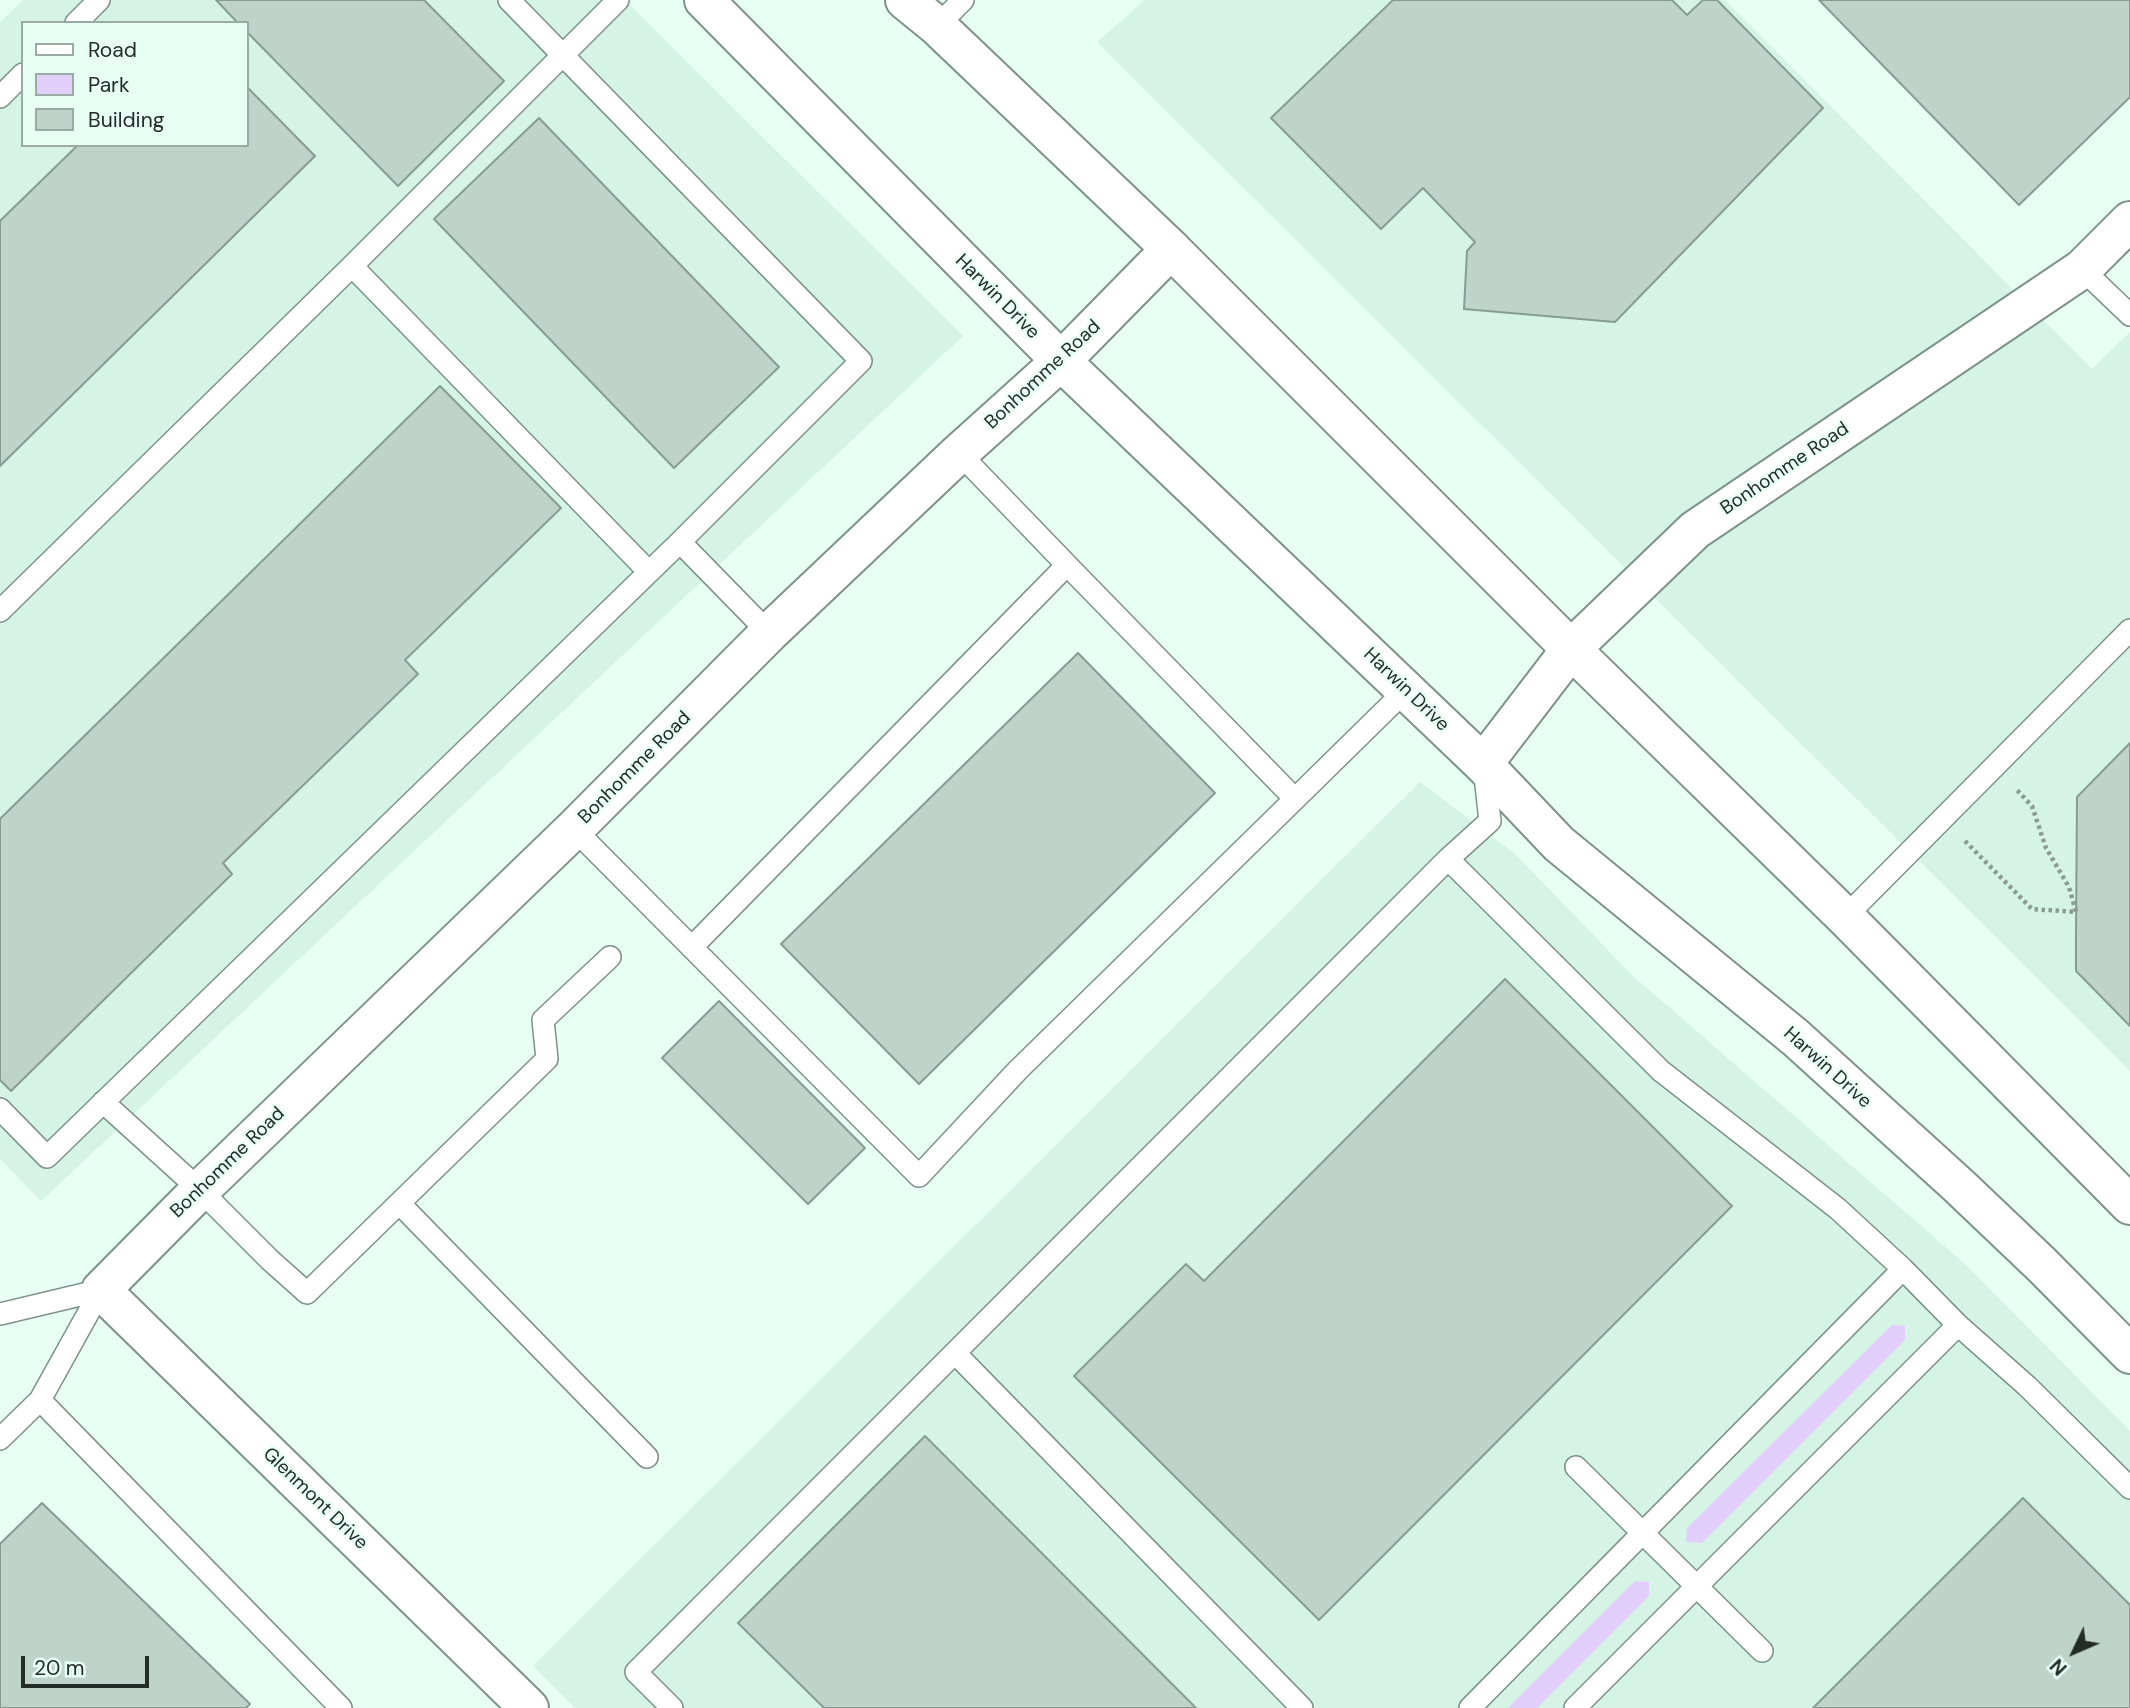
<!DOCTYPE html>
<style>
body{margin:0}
#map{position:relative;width:2130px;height:1708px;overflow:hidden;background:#e8fff4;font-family:"DM Sans",sans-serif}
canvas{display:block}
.legend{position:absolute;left:21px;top:21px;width:228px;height:126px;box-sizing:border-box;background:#e8fff4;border:2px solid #99aba2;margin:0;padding:9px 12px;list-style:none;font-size:21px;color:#232c28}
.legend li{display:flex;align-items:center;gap:14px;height:35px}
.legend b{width:35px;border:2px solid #99aba2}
.north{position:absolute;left:2039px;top:1617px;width:70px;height:70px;-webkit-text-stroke:5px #e8fff4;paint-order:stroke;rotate:226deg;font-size:19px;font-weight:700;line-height:28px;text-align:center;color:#232c28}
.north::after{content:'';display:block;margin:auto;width:24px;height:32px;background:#232c28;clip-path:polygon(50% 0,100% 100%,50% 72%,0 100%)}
.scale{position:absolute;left:21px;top:1656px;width:128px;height:32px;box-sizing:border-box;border:4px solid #232c28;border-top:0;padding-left:9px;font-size:21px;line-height:24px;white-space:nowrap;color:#232c28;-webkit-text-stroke:5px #e8fff4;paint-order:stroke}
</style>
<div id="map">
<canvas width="2130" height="1708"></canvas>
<ul class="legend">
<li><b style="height:9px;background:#fff"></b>Road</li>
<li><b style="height:19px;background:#e2cefb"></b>Park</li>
<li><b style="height:19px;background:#bed4ca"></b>Building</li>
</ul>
<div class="north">N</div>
<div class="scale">20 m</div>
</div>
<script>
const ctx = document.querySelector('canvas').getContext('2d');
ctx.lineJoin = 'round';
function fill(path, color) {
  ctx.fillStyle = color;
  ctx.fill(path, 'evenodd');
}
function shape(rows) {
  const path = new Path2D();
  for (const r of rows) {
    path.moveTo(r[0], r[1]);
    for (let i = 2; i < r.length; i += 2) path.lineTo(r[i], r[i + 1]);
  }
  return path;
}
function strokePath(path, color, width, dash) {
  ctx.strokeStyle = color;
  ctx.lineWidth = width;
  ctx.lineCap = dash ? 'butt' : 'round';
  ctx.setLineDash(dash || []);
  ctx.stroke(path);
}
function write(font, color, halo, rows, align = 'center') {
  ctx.font = font + ' "DM Sans",sans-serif';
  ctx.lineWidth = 5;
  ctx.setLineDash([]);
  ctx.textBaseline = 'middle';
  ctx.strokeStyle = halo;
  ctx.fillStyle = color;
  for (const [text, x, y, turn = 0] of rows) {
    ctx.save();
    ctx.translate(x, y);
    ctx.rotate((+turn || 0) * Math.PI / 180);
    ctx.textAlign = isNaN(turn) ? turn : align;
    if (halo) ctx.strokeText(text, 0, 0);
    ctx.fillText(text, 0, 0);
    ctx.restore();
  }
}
fill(shape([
 [23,0,625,0,963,336,41,1201,0,1159,0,22],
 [23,23,247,23,247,145,23,145],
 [1145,0,1725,0,2092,369,2130,332,2130,1071,1097,42],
 [1420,782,1515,854,1633,976,1965,1264,2130,1431,2130,1708,575,1708,533,1666]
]), '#d5f4e5');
fill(shape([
 [1892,1325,1905,1326,1905,1340,1702,1543,1686,1542,1687,1528],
 [1635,1581,1649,1582,1649,1596,1537,1708,1508,1708]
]), '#e2cefb');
const building = shape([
 [216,0,424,0,504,81,398,186,247,32,247,23,238,23,216,0],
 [1393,0,1672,0,1687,15,1703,0,1717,0,1823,108,1615,322,1464,309,1467,251,1475,242,1423,188,1381,229,1271,118,1393,0],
 [1819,0,2130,0,2130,97,2019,205,1819,0],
 [247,87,315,156,0,466,0,221,78,145,247,145,247,87],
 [539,118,779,367,674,468,434,219,539,118],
 [440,386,561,508,405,660,418,674,223,863,232,874,11,1091,0,1080,0,819,440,386],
 [1078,653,1215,793,919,1084,781,944,1078,653],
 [2130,743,2130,1026,2076,971,2076,934,2077,797,2130,743],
 [1505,979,1732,1206,1319,1620,1074,1376,1186,1264,1204,1281,1505,979],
 [719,1001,865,1148,808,1204,662,1058,719,1001],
 [925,1436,1196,1708,824,1708,738,1623,925,1436],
 [2023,1498,2130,1605,2130,1708,1813,1708,2023,1498],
 [42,1503,250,1704,246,1708,0,1708,0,1544,42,1503]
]);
fill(building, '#bed4ca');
strokePath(building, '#879c92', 2);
const service = shape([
 [76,23,99,0],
 [937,26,963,0],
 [0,97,23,74],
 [352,266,648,571],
 [2082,269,2130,315],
 [959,453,1067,565],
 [680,542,769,633],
 [0,611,352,266,618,0],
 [1295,799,1406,690],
 [574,829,919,1176,1018,1070,1295,799,1067,565,692,947],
 [1448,859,1661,1071,1838,1209,1903,1269,1958,1325,2027,1386,2130,1488],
 [1845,917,2130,630],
 [103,1102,200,1190,270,1260,307,1293,547,1059,543,1020,610,957],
 [0,1109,47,1157,680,542,861,361,509,0],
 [400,1204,647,1457],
 [0,1314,101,1290],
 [955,1353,1302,1708],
 [40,1400,341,1708],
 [0,1439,40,1400,101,1290],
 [1576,1467,1762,1651],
 [672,1708,636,1672,1448,859,1490,821,1484,767],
 [1470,1708,1903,1269],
 [1575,1708,1958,1325]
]);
const minor = shape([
 [1483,764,1571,649,1695,530,2082,269,2130,221],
 [529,1708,101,1290,200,1190,574,829,769,633,959,453,1061,361,1171,249]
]);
const secondary = shape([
 [704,0,1061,361,1483,764,1559,844,1796,1038,1959,1186,2042,1265,2130,1354],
 [905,0,937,26,1171,249,1571,649,1845,917,2130,1205]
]);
strokePath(service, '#7d9288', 24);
strokePath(minor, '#7d9288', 42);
strokePath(secondary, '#7d9288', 42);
strokePath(shape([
 [1965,841,2032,909,2076,912,2069,887,2046,848,2032,806,2016,789]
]), '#8b9b93', 4.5, [3.5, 3.5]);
strokePath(service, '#fff', 21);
strokePath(minor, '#fff', 38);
strokePath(secondary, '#fff', 38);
write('19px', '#232c28', '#e8fff4', [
 ["Harwin Drive",997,297,45],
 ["Bonhomme Road",1043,375,-43],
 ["Bonhomme Road",1785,469,-34],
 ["Harwin Drive",1406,690,44],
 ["Bonhomme Road",635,768,-45],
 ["Harwin Drive",1827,1068,42],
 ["Bonhomme Road",228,1163,-44],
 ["Glenmont Drive",315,1499,44]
]);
</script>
